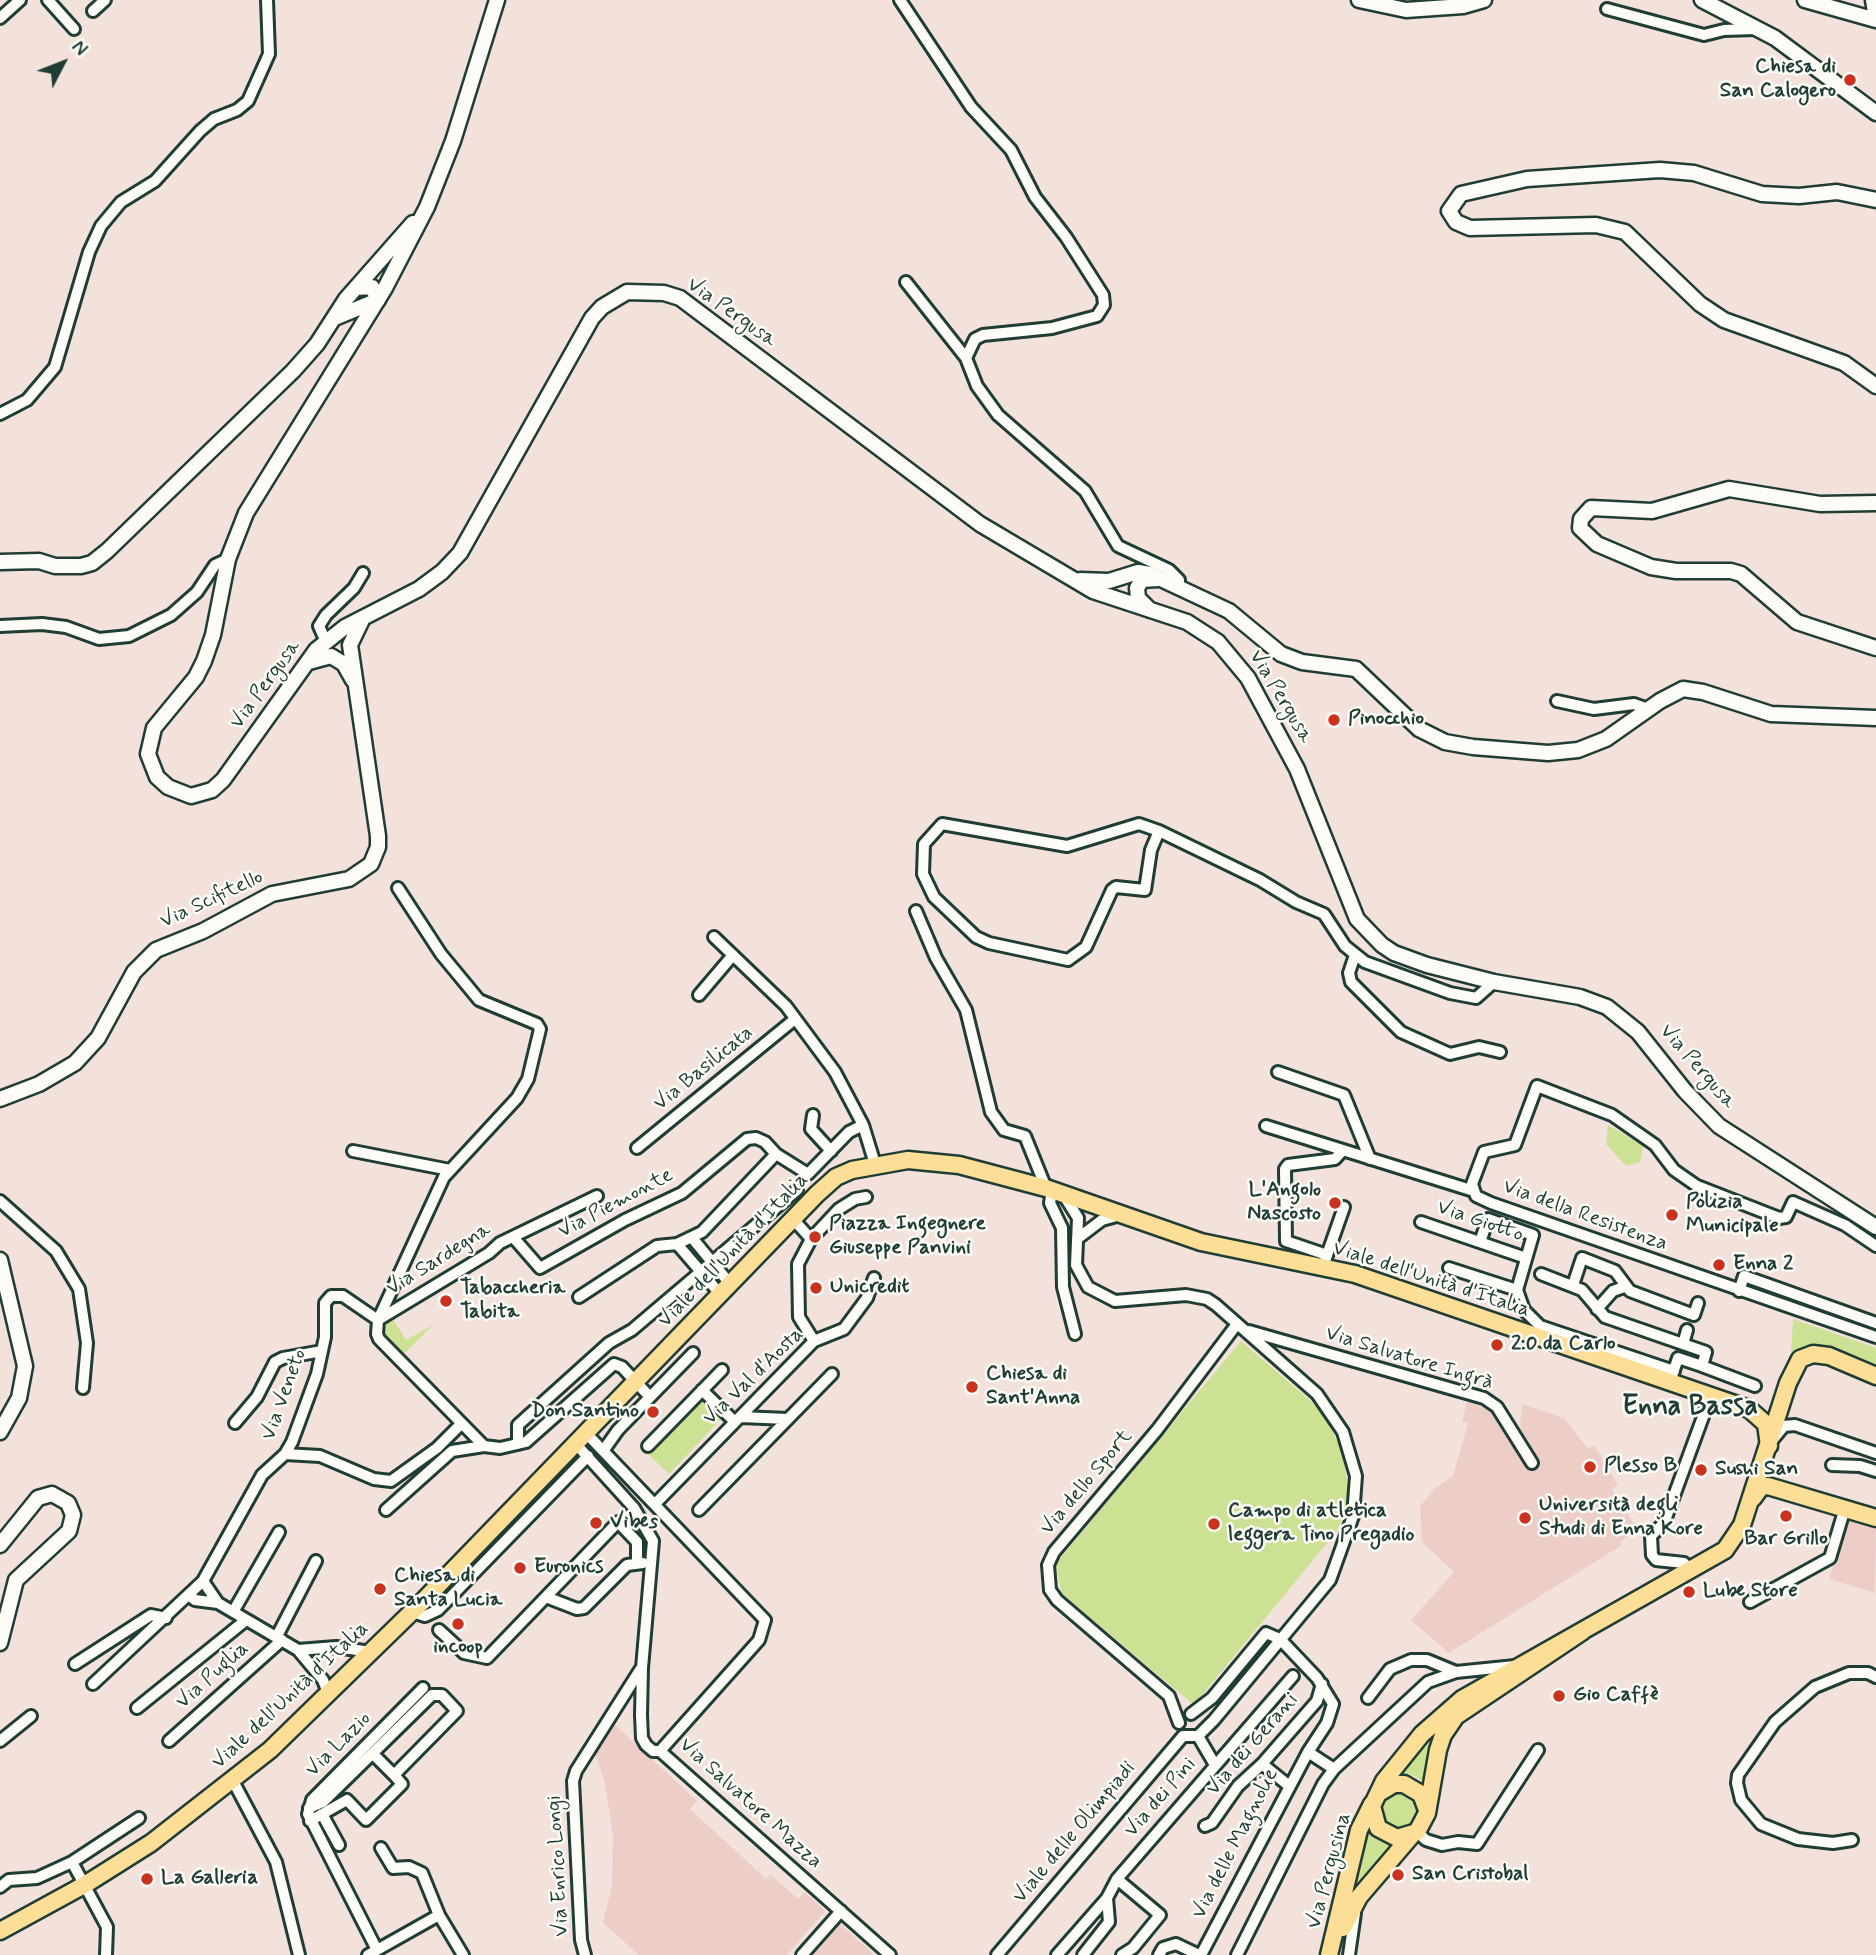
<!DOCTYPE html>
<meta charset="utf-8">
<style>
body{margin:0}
#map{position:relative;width:1876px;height:1955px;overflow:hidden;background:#f3e1db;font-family:Mynerve,sans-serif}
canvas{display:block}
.north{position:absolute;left:28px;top:28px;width:70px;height:70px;-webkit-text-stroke:5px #fdfcf7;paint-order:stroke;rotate:48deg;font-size:19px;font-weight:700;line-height:28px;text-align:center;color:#1f3d34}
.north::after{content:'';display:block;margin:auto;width:24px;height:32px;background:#1f3d34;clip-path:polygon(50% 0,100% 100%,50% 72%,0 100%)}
</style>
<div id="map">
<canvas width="1876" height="1955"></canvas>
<div class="north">N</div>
</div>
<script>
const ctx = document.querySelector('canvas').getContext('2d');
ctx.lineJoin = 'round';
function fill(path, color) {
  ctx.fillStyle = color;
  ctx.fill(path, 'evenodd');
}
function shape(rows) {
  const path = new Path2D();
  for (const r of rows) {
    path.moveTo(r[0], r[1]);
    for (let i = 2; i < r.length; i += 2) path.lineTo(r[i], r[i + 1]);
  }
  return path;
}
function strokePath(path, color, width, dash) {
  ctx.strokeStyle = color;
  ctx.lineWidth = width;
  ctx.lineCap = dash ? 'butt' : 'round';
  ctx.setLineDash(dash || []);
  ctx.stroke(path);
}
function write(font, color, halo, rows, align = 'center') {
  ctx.font = font + ' Mynerve,sans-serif';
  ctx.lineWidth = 5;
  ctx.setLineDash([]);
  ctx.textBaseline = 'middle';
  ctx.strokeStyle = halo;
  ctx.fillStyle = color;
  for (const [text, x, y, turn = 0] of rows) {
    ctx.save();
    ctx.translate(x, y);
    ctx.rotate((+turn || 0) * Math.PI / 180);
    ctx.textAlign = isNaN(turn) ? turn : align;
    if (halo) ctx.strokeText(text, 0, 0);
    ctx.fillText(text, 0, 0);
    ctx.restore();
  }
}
fill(shape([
 [1467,1402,1484,1407,1495,1416,1528,1466,1537,1461,1520,1428,1522,1404,1564,1418,1588,1449,1594,1445,1618,1485,1612,1489,1638,1530,1620,1542,1622,1545,1449,1653,1411,1620,1454,1572,1422,1542,1420,1506,1435,1488,1453,1476,1468,1423,1462,1421],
 [1847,1518,1876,1527,1875,1593,1829,1579],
 [613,1723,697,1801,690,1809,766,1879,771,1875,798,1899,805,1892,825,1911,787,1955,639,1955,603,1923,612,1885,613,1836,605,1783,594,1751],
 [840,1924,868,1949,874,1955,813,1955]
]), '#eccec7');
fill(shape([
 [1608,1125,1643,1146,1640,1162,1626,1166,1606,1144],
 [391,1316,406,1340,433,1325,401,1357,382,1334,384,1321],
 [1793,1319,1876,1348,1876,1369,1818,1347,1791,1354],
 [1241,1341,1312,1402,1327,1419,1342,1452,1348,1487,1345,1512,1337,1531,1194,1705,1062,1594,1056,1568,1058,1561],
 [700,1400,722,1418,669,1474,648,1454,683,1422,681,1420],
 [1430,1740,1423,1782,1415,1776,1400,1773],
 [1391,1790,1409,1791,1421,1805,1417,1823,1401,1832,1384,1826,1379,1803],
 [1369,1830,1384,1842,1394,1845,1354,1888]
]), '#cde195');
const street = shape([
 [48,0,74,29],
 [900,0,971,107,1011,150,1035,197,1066,237,1103,295,1104,305,1097,316,1052,328,983,335,975,339,966,358],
 [1607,9,1704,35,1724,30,1756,29],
 [93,11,105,0],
 [0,18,20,0],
 [906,282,966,358,977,386,998,415,1085,491,1118,546,1169,570,1179,580,1179,588],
 [0,414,27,400,55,367,89,252,101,226,121,202,155,181,200,131,214,119,237,110,248,101,269,54,267,0],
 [0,626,42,624,66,627,99,639,129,636,171,615,197,592,215,565,228,559],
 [326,642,319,626,326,615,354,588,363,573],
 [1557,701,1594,709,1634,704,1648,709],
 [1159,831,1151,850,1145,890,1116,887,1112,890,1086,947,1068,960,989,943,976,937,934,897,923,874,924,844,942,824,1067,846,1139,824,1159,831,1260,880,1296,902,1324,914,1345,946,1365,962,1450,993,1476,998,1494,982],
 [916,911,936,958,966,1010,991,1112,1004,1130,1025,1136,1046,1188],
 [714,937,786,1006,835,1072,863,1125,875,1164],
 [1355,955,1349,973,1351,982,1401,1032,1450,1054,1479,1047,1500,1052],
 [699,995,733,955],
 [1278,1072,1344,1095,1370,1159],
 [813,1115,811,1129,831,1151],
 [1266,1126,1474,1191],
 [637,1148,795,1019],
 [353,1151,450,1170],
 [1052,1190,1050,1203,1062,1228,1063,1287,1075,1334],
 [1063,1194,1078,1218,1076,1265,1088,1287,1115,1301,1186,1295,1207,1299,1216,1305,1317,1394,1343,1432,1356,1476,1353,1516,1330,1580,1214,1720,1198,1736,1183,1736],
 [597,1196,500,1243,489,1253,378,1320,377,1334,379,1339,484,1446,500,1448,526,1442,614,1364,622,1367,650,1397],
 [0,1201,56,1251,79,1289,87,1343,83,1388],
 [793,1219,811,1239,839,1209,855,1199,866,1197],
 [1421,1222,1526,1258],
 [513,1237,540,1268,625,1220,682,1193,747,1139,756,1138,765,1142,776,1154,808,1174,849,1132,863,1125],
 [693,1239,731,1285],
 [811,1239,798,1264,799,1317,814,1341],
 [1077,1239,1102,1220,1120,1215],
 [1480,1242,1488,1219,1533,1235,1517,1290,1524,1310,1540,1326,1674,1371],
 [677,1244,721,1295],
 [1876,1246,1845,1225,1793,1202,1786,1217,1779,1218,1697,1186,1674,1170,1655,1145,1612,1115,1537,1086,1515,1145,1484,1152,1472,1184,1476,1196,1491,1203,1876,1337],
 [1327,1255,1286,1241,1285,1169,1288,1165,1335,1159,1343,1150],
 [1325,1261,1344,1207],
 [1449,1268,1517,1290],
 [1541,1274,1582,1290,1605,1317,1706,1352,1702,1366,1678,1358,1672,1376],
 [1573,1285,1582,1258,1615,1271,1630,1291,1694,1315,1698,1303],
 [1739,1291,1744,1276,1876,1323],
 [579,1297,657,1246,677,1244,702,1232,776,1154],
 [1597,1309,1613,1291,1624,1287],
 [1249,1331,1484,1398,1497,1407,1532,1463],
 [1683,1344,1687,1330],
 [1702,1366,1755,1386],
 [702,1390,735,1422],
 [740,1417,788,1419],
 [235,1423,257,1397,275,1362,283,1358,322,1351],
 [587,1434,765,1620,759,1640,660,1751,890,1955],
 [1774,1438,1784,1426,1795,1425,1876,1453],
 [518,1444,518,1425,609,1343,632,1330,797,1190],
 [576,1444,634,1508,653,1541,642,1668,641,1715,642,1738,646,1745,653,1751,660,1751],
 [648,1446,722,1370],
 [603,1451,618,1430,693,1353],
 [285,1454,320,1456,374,1479,391,1481,437,1448,461,1424],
 [1832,1465,1860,1466,1876,1471],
 [655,1504,814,1341,844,1329,867,1298,874,1278],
 [386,1510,452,1451,484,1446],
 [699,1510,832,1374],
 [1690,1570,1684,1563,1656,1560,1652,1555,1651,1536,1664,1523,1711,1395],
 [203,1581,218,1603,298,1650,323,1680,328,1693],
 [190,1596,195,1600,218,1603],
 [546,1597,577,1609,584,1608,627,1565,643,1563],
 [1750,1602,1830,1558,1845,1508],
 [233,1612,279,1532],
 [412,1612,425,1616,438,1610,588,1456],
 [439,1630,464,1653,487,1658,618,1522,637,1542,637,1563],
 [277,1636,316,1561],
 [298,1650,336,1647,371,1652],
 [75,1664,151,1615,166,1618],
 [93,1684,203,1581,262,1475,285,1454,292,1442,317,1374,325,1337,325,1303,331,1296,343,1296,378,1320,444,1177,517,1098,528,1079,540,1029,537,1024,479,1000,441,954,398,888],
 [1368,1698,1390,1669,1411,1660,1427,1660,1456,1672],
 [137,1708,246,1620],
 [1191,1714,1212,1698,1266,1633,1280,1639,1317,1678,1333,1704,1327,1723,1308,1752,1334,1769,1323,1784,1237,1955],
 [1179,1723,1169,1696,1057,1600,1050,1590,1048,1565,1054,1552,1157,1430,1237,1324],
 [1198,1736,1215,1765],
 [0,1741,31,1716],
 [169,1741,282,1640],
 [373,1754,394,1775],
 [1262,1764,1288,1785],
 [1334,1769,1428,1682,1456,1672,1515,1666],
 [233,1781,276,1862,299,1955],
 [309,1808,323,1802,432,1695,442,1695,457,1711,394,1775,402,1784,366,1820,347,1800,310,1821],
 [322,1814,339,1845],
 [1205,1826,1212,1823,1238,1786,1262,1764,1317,1701,1322,1684],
 [1417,1832,1426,1840,1442,1845,1458,1842,1477,1844,1538,1750],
 [1852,1840,1833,1843,1798,1839,1761,1824,1741,1800,1737,1783,1738,1775,1775,1722,1815,1687,1849,1673,1868,1673,1876,1677],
 [381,1848,393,1868,409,1867,422,1873,439,1915,463,1955],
 [72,1862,107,1927,106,1955],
 [1117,1879,1160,1915,1133,1948,1122,1955],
 [0,1887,9,1880,37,1878,72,1862,139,1818],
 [377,1950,308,1814,312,1800,423,1688],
 [368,1955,439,1915],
 [585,1955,581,1940,573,1781,576,1771,640,1670],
 [802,1955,841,1911],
 [997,1955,1183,1736],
 [1057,1955,1107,1898],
 [1083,1955,1109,1922,1107,1898,1117,1879,1293,1676],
 [1159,1955,1163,1948,1176,1944,1199,1955],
 [1201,1955,1308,1752],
 [1349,1955,1355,1913]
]);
const secondary = shape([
 [497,0,453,141,427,207,385,288,246,513,228,559,213,635,204,661,196,677,154,728,148,754,157,777,168,787,191,796,212,790,223,780,316,650,345,627,419,589,442,572,460,553,592,318,602,307,627,292,664,293,680,298,980,524,1093,591,1187,622,1218,642,1248,678,1297,769,1357,919,1382,945,1394,953,1427,965,1494,982,1580,997,1607,1007,1638,1032,1685,1091,1719,1126,1876,1227],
 [1359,0,1406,10,1463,6,1484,0],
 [1702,0,1775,38,1876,113],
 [1805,0,1876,20],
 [1873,0,1876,18],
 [1876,200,1837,192,1799,196,1762,194,1694,173,1660,170,1527,179,1461,194,1449,211,1456,222,1470,228,1596,225,1625,232,1700,304,1724,320,1844,363,1876,386],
 [337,317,378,300,372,287,356,288],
 [1876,503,1820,504,1729,489,1652,511,1591,508,1581,519,1580,528,1597,544,1651,567,1676,571,1731,571,1741,574,1797,622,1876,648],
 [0,562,39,561,55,566,81,566,92,563,107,551,293,371,317,344,346,299,413,223],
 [1080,580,1109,581,1138,572,1150,574,1229,611,1281,654,1302,662,1356,669,1419,729,1445,742,1473,747,1548,753,1578,750,1606,739,1660,701,1683,689,1703,692,1771,714,1876,718],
 [1150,610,1138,598,1137,588,1142,580,1158,579],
 [309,662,331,656,344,664,353,680],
 [0,1099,39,1084,75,1063,98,1038,134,972,156,950,203,931,272,894,349,879,371,864,378,847,378,836,350,645,363,618],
 [0,1260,25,1366,19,1398,0,1432],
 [0,1545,38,1498,52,1494,68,1503,73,1515,69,1531,16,1580,0,1643]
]);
const primary = shape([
 [1753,1498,1761,1487,1768,1486,1876,1518],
 [1583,1631,1456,1716,1443,1735,1438,1750,1427,1813,1417,1832,1397,1838,1378,1828,1372,1806,1384,1781,1422,1734,1462,1699,1725,1550,1742,1525,1788,1383,1800,1359,1813,1354,1829,1356,1876,1376],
 [1379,1793,1394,1784,1404,1784,1421,1794,1427,1810],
 [1343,1928,1359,1897,1412,1835],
 [0,1931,86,1884,151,1843,270,1750,423,1601,817,1194,836,1177,852,1170,908,1160,959,1165,1046,1188,1201,1242,1355,1274,1749,1409,1766,1424,1769,1446],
 [1329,1955,1359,1830,1372,1804]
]);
strokePath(street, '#1f3d34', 16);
strokePath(secondary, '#1f3d34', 19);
strokePath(primary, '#1f3d34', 21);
strokePath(street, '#fdfcf7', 10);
strokePath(secondary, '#fdfcf7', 14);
strokePath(primary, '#fdde96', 16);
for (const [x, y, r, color] of [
 [1850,80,7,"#c8321e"],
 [1334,720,7,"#c8321e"],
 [1335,1203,7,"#c8321e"],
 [1672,1215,7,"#c8321e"],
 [815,1237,7,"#c8321e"],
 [1719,1265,7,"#c8321e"],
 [816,1288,7,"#c8321e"],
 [446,1301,7,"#c8321e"],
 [1497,1345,7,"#c8321e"],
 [972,1387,7,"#c8321e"],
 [653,1412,7,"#c8321e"],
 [1590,1467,7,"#c8321e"],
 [1701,1470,7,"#c8321e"],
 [1786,1516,7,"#c8321e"],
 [1525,1518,7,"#c8321e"],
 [596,1523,7,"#c8321e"],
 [1214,1524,7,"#c8321e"],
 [520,1568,7,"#c8321e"],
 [380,1589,7,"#c8321e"],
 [1689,1592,7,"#c8321e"],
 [458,1624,7,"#c8321e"],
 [1559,1696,7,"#c8321e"],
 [1398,1875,7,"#c8321e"],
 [147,1879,7,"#c8321e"]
]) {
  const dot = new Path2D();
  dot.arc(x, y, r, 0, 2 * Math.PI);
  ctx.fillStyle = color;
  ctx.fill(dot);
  strokePath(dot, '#fdfcf7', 2.5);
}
write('bold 21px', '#1f3d34', '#fdfcf7', [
 ["Chiesa di",1836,68,"right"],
 ["San Calogero",1836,92,"right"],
 ["Pinocchio",1348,720],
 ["L'Angolo",1321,1191,"right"],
 ["Nascosto",1321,1215,"right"],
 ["Polizia",1686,1203],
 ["Municipale",1686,1227],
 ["Piazza Ingegnere",829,1225],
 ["Giuseppe Panvini",829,1249],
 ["Enna 2",1733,1265],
 ["Unicredit",830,1288],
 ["Tabaccheria",460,1289],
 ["Tabita",460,1313],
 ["2.0 da Carlo",1511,1345],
 ["Chiesa di",986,1375],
 ["Sant'Anna",986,1399],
 ["Don Santino",639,1412,"right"],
 ["Plesso B",1604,1467],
 ["Sushi San",1715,1470],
 ["Università degli",1539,1506],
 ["Studi di Enna Kore",1539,1530],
 ["Campo di atletica",1228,1512],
 ["leggera Tino Pregadio",1228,1536],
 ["Vibes",610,1523],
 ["Bar Grillo",1786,1540,"center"],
 ["Euronics",534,1568],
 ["Chiesa di",394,1577],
 ["Santa Lucia",394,1601],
 ["Lube Store",1703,1592],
 ["incoop",458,1648,"center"],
 ["Gio Caffè",1573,1696],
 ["San Cristobal",1412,1875],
 ["La Galleria",161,1879]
], 'left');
write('21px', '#1f3d34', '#fdfcf7', [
 ["Via Pergusa",731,313,35],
 ["Via Pergusa",266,685,-54],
 ["Via Pergusa",1280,697,59],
 ["Via Scifitello",212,900,-25],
 ["Via Pergusa",1697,1067,49],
 ["Via Basilicata",704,1069,-39],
 ["Via Piemonte",616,1204,-28],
 ["Via della Resistenza",1585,1216,20],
 ["Via Giotto",1480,1222,19],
 ["Viale dell'Unità d'Italia",734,1251,-46],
 ["Via Sardegna",439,1260,-32],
 ["Viale dell'Unità d'Italia",1431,1280,18],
 ["Via Salvatore Ingrà",1409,1359,17],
 ["Via Val d'Aosta",754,1377,-44],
 ["Via Veneto",285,1395,-70],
 ["Via dello Sport",1087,1483,-50],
 ["Via Puglia",213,1676,-42],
 ["Viale dell'Unità d'Italia",291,1696,-43],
 ["Via Lazio",339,1745,-45],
 ["Via dei Gerani",1253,1745,-49],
 ["Via dei Pini",1161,1798,-49],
 ["Via Salvatore Mazza",750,1804,42],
 ["Viale delle Olimpiadi",1075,1833,-50],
 ["Via delle Magnolie",1236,1844,-63],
 ["Via Enrico Longi",559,1866,-93],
 ["Via Pergusina",1330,1871,-75]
]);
write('bold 28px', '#1f3d34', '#fdfcf7', [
 ["Enna Bassa",1690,1408]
]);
</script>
